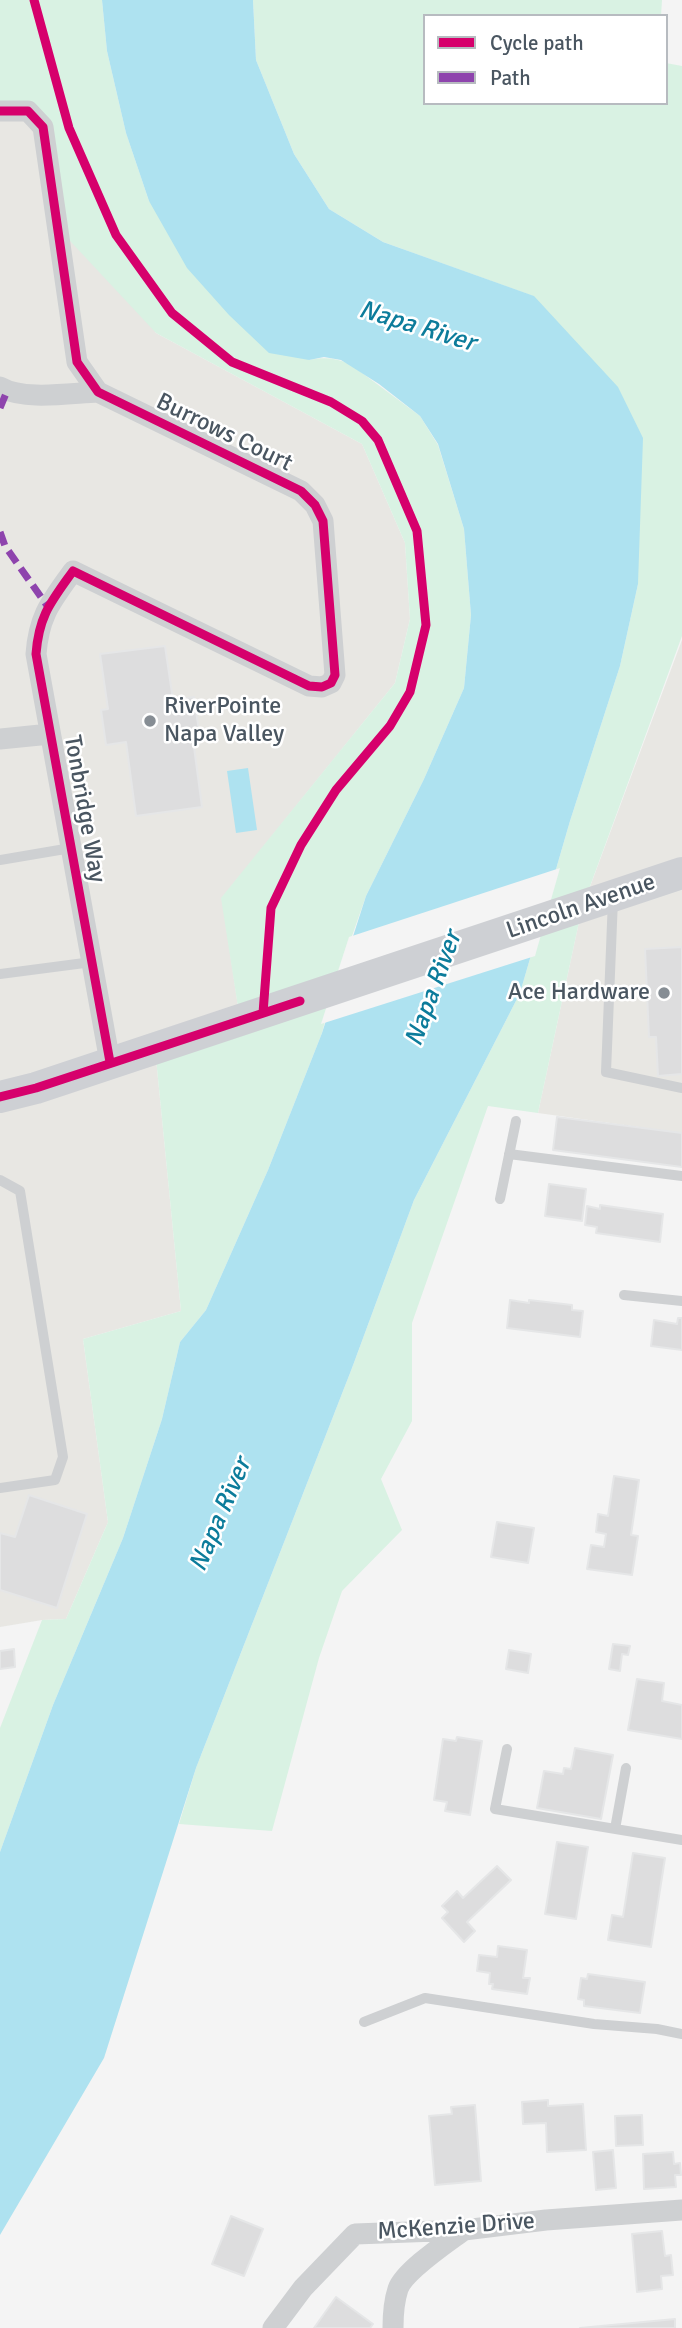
<!DOCTYPE html>
<html>
<head>
<meta charset="utf-8">
<style>
  body { margin:0 }
  #map { position:relative; width:682px; height:2328px; overflow:hidden; background:#f4f4f4; font-family:Signika,sans-serif }
  canvas { display:block }
  .legend { position:absolute; left:423px; top:14px; width:245px; height:91px; box-sizing:border-box; background:#fff; border:2px solid #b7bbc0; margin:0; padding:9px 12px; list-style:none; font-size:21px; color:#4a5661 }
  .legend li { display:flex; align-items:center; gap:14px; height:35px }
  .legend b { width:35px; border:2px solid #b7bbc0 }
</style>
</head>
<body>
<div id="map">
<canvas width="682" height="2328"></canvas>
<ul class="legend">
<li><b style="height:9px;background:#d6006c"></b>Cycle path</li>
<li><b style="height:9px;background:#8e44ad"></b>Path</li>
</ul>
</div>
<script>
const context = document.querySelector('canvas').getContext('2d');
context.lineJoin = 'round';
function fill(path, color) { context.fillStyle = color; context.fill(path, 'evenodd'); }
function stroke(path, color, width, dash) { context.strokeStyle = color; context.lineWidth = width; context.lineCap = dash ? 'butt' : 'round'; context.setLineDash(dash || []); context.stroke(path); }
function write(font, color, halo, rows, align = 'center') {
  context.font = font + ' Signika,sans-serif'; context.lineWidth = 5; context.setLineDash([]); context.textBaseline = 'middle'; context.strokeStyle = halo; context.fillStyle = color; for (const [text, x, y, turn = 0] of rows) {
    context.save(); context.translate(x, y); context.rotate((+turn || 0) * Math.PI / 180); context.textAlign = isNaN(turn) ? turn : align; if (halo) context.strokeText(text, 0, 0); context.fillText(text, 0, 0); context.restore();
  }
}
fill(new Path2D(`
  M0,104l28,7 128,222 206,111 43,99 5,76 -15,64 -173,215 18,122 -85,28 26,263 -98,28 25,183 -42,97 -24,1 -42,7z
  M682,640v493l-144,-20 44,-205z`), '#e8e7e3');
fill(new Path2D(`
  M0,0h102l5,51 19,82 23,68 160,159c15,-3 27,-2 41,4l70,52 18,29 26,84 7,86 -7,73 -40,91 -58,117 -33,94 -11,43 -54,137 -62,140 -26,32 -18,77 -39,119 -70,167 -53,147v-124l42,-108 24,-1 42,-97 -25,-183 98,-28 -26,-263 85,-28 -19,-122 174,-215 15,-64 -5,-76 -43,-99 -206,-111 -98,-105 -15,-101 -43,-23z
  M253,0h409l-1,16h-236v87h241v-40l16,3v570l-100,272 -44,205 -50,-7 -76,217v98l-31,58 21,51 -60,61 -23,67 -47,173 -93,-7 17,-56 156,-400 62,-168 106,-207 50,-172 50,-155 18,-82 -105,-288 -150,-54 -54,-33 -35,-55 -38,-94z`), '#d9f2e3');
fill(new Path2D(`
  M102,0h151l3,60 38,94 35,55 54,33 151,54 84,91 25,51 -5,146 -18,82 -50,155 -50,172 -106,207 -62,168 -156,400 -92,290 -104,177v-383l53,-147 70,-167 39,-119 18,-77 26,-32 62,-140 54,-137 44,-137 58,-117 40,-91 7,-73 -7,-86 -26,-85 -18,-28 -41,-32 -38,-24 -17,-3 -15,3 -40,-7 -40,-38 -42,-47 -38,-67 -23,-68 -19,-82z
  M248,768l9,62 -21,3 -9,-62z`), '#aee2f0');
fill(new Path2D(`
  M560,868l-25,88 -214,68 28,-87z`), '#f4f4f4');
const building = new Path2D(`
  M165,646l8,54 21,-3 5,34 -7,1 10,75 -66,9 -10,-74 -20,3 -5,-35 7,-1 -8,-55z
  M682,947v127l-24,2 -2,-39h-7l-4,-88z
  M557,1117l125,16v34l-129,-17z
  M549,1184l37,5 -4,32 -37,-5z
  M600,1205l63,9 -3,28 -64,-9 1,-6 -12,-2 2,-19 13,3z
  M510,1300l19,3v-3l43,5v5l11,1 -3,26 -73,-9z
  M678,1318h4v32l-31,-4 3,-26 23,4z
  M614,1476l25,4 -8,55 7,1 -6,39 -45,-6 4,-24 13,2 2,-13 -10,-2 2,-18 10,2z
  M29,1495l58,19 -30,94 -57,-18v-57l15,4z
  M497,1522l37,6 -6,35 -37,-6z
  M613,1644l17,2 -2,9 -6,-1 -2,17 -11,-2z
  M14,1649l1,18 -15,2v-18z
  M509,1650l22,4 -3,19 -22,-4z
  M637,1679l27,4 -2,18 20,4v34l-54,-9z
  M457,1737l25,4 -12,74 -25,-4 2,-9 -13,-2 9,-61 13,2z
  M575,1748l38,7 -12,64 -64,-11 7,-37 19,3 1,-6 7,1z
  M557,1842l31,5 -12,72 -31,-5z
  M633,1853l32,5 -14,89 -43,-7 4,-25 11,2z
  M497,1866l14,14 -44,42 8,9 -11,11 -22,-24 6,-6 -6,-6 15,-15 6,7z
  M498,1946l29,4 -4,28h7l-3,16 -35,-5 1,-5h-4l1,-11 -13,-2 2,-16 18,2z
  M588,1974l57,8 -5,31 -56,-7v-6l-6,-1 3,-21 6,1z
  M548,2100v6l35,-2 3,46 -39,2 -1,-29 -23,1 -1,-22z
  M475,2105l6,76 -46,4 -6,-69 23,-2 -1,-7z
  M642,2115l1,30 -27,1 -1,-30z
  M613,2150l3,38 -20,2 -3,-38z
  M673,2152l1,12 6,-1 1,12h-6l1,12 -32,2 -1,-35z
  M231,2216l32,13 -19,47 -32,-12z
  M662,2231l3,25 6,-1 2,20 -12,1 1,13 -25,3 -5,-58z
  M336,2297l37,27 -3,4h-56z
  M675,2319v9h-95z`);
fill(building, '#ddddde');
stroke(building, '#e5e6e7', 2);
stroke(new Path2D(`
  M0,860l71,-12
  M613,899l-7,173 76,16
  M0,974l92,-12
  M509,1154l173,22
  M0,1180l20,11 43,266 -8,23 -55,8
  M500,1199l16,-78
  M624,1295l58,6
  M507,1749l-12,60 187,31
  M615,1829l11,-61
  M364,2022l61,-24 169,26 63,5 25,5`), '#ced0d2', 10);
stroke(new Path2D(`
  M0,111h28l15,16 34,235 21,30 203,99 14,14 8,16 12,154 -4,8 -9,4 -13,-1 -236,-115c-22,31 -34,44 -37,83l74,408
  M0,387c23,14 71,6 98,5
  M0,739l50,-5
  M273,2328l30,-40 52,-54 109,-4 82,-10 136,-10
  M393,2328c0,-13 1,-27 5,-39 6,-18 50,-47 66,-59`), '#ced0d2', 21);
stroke(new Path2D(`
  M0,1097l36,-9 646,-215`), '#ced0d4', 32);
stroke(new Path2D(`
  M0,408l7,-17
  M0,532l5,14 43,61`), '#8e44ad', 7, [14, 7]);
stroke(new Path2D(`
  M34,0l35,128 47,107 56,78 60,49 99,40 31,19 16,19 39,91 9,94 -16,67 -20,34 -54,64 -35,55 -30,63 -8,105
  M0,111h28l15,16 34,235 21,30 203,99 14,14 8,16 12,154 -4,8 -9,4 -13,-1 -236,-115c-22,31 -34,44 -37,83l74,408
  M0,1097l36,-9 264,-87`), '#d6006c', 9);
for (const [x, y, r, color] of [
  [150,721,7,"#868d94"],
  [664,993,7,"#868d94"]
]) { const dot = new Path2D(); dot.arc(x, y, r, 0, 2 * Math.PI); context.fillStyle = color; context.fill(dot); stroke(dot, '#fff', 2.5); }
write('24px', '#4a5661', '#fff', [
  ["Burrows Court",224,433,26],
  ["Tonbridge Way",84,809,80],
  ["Lincoln Avenue",581,907,-19],
  ["McKenzie Drive",456,2227,-4]
]);
write('24px', '#4a5661', '#fff', [
  ["RiverPointe",164,707],
  ["Napa Valley",164,735],
  ["Ace Hardware",650,993,"right"]
], 'left');
write('italic 26px', '#0c7c9b', '#fff', [
  ["Napa River",417,327,17],
  ["Napa River",434,989,-70],
  ["Napa River",221,1515,-67]
]);
</script>
</body>
</html>
